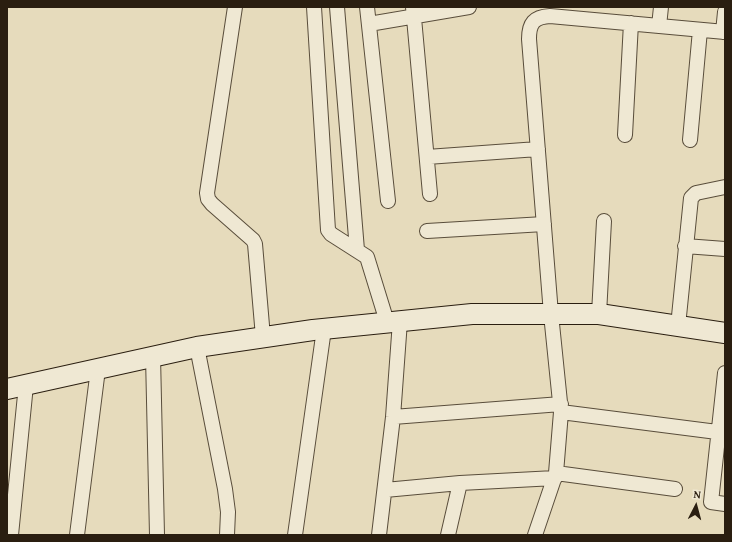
<!DOCTYPE html>
<html>
<head>
<meta charset="utf-8">
<style>
  body { margin:0 }
  #map { position:relative; width:732px; height:542px; overflow:hidden; background:#e6dbbc; font-family:"Gentium Book Plus",serif }
  canvas { display:block }
  .frame { position:absolute; inset:0; border:8px solid #2a1e10; pointer-events:none }
  .north { position:absolute; left:676px; top:486px; width:40px; height:40px; -webkit-text-stroke:3px #efe8d3; paint-order:stroke; rotate:6deg; font-size:11px; font-weight:700; line-height:16px; text-align:center; color:#2a1e10 }
  .north::after { content:''; display:block; margin:auto; width:14px; height:18px; background:#2a1e10; clip-path:polygon(50% 0,100% 100%,50% 72%,0 100%) }
</style>
</head>
<body>
<div id="map">
<canvas width="732" height="542"></canvas>
<div class="frame"></div>
<div class="north">N</div>
</div>
<script>
const context = document.querySelector('canvas').getContext('2d');
context.lineJoin = 'round';
function stroke(path, color, width, dash) { context.strokeStyle = color; context.lineWidth = width; context.lineCap = dash ? 'butt' : 'round'; context.setLineDash(dash || []); context.stroke(path); }
const minor = new Path2D(`
  M235,7l-28,186 1,6 4,5 41,36 2,4 8,93
  M314,7l14,223 3,4 36,23 20,65
  M337,7l20,243
  M367,7l21,194
  M413,7l17,187
  M369,24l100,-17
  M659,26l2,-19
  M723,32l2,-20
  M625,135l6,-112
  M690,140l10,-110
  M427,157l111,-8
  M427,231l117,-7
  M685,246l40,3
  M599,314l5,-93
  M678,326l13,-128 5,-5 29,-6
  M197,347l28,142 3,23 -1,23
  M153,356l4,179
  M725,373l-14,129 14,2
  M561,412l164,21
  M393,417l168,-13
  M556,473l119,16
  M385,490l75,-7 95,-5
  M11,535l15,-150
  M77,535l21,-166
  M295,535l29,-206
  M379,535l14,-118 7,-96
  M448,535l12,-52
  M535,535l21,-62 5,-61 -10,-98 -22,-275c0,-16 5,-22 21,-23l175,16`);
const secondary = new Path2D(`
  M7,389l190,-42 116,-17 159,-16h127l126,19`);
stroke(minor, '#594d3b', 16);
stroke(secondary, '#2a1e10', 22);
stroke(minor, '#efe8d3', 14);
stroke(secondary, '#efe8d3', 20);
</script>
</body>
</html>
